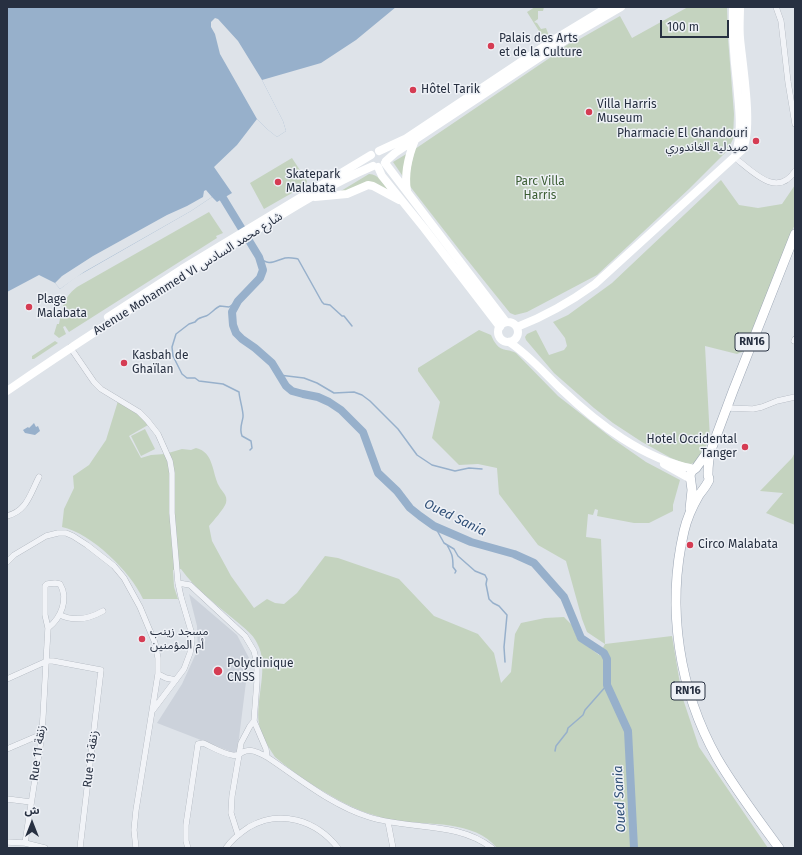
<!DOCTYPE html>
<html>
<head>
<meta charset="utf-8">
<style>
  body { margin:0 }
  #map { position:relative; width:802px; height:855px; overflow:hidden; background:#dee3e9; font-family:"Fira Sans","Noto Sans Arabic",sans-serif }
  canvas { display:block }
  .frame { position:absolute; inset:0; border:8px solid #273041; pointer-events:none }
  .north { position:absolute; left:12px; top:803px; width:40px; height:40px; -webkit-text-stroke:3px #eef1f6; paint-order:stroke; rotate:0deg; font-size:11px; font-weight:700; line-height:16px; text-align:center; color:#273041 }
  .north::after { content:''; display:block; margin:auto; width:14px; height:18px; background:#273041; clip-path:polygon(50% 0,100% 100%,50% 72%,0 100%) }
  .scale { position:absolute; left:660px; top:20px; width:69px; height:18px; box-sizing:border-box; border:2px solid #273041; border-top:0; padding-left:5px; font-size:12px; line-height:14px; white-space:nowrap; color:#273041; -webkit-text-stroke:3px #eef1f6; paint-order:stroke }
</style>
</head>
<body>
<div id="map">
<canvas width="802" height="855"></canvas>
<div class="frame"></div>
<div class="north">ش</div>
<div class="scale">100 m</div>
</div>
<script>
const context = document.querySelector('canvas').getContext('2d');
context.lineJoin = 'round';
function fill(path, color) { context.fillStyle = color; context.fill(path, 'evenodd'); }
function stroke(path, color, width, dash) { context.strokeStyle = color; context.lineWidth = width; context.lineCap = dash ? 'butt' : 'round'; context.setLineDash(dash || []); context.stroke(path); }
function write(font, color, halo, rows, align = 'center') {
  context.font = font + ' "Fira Sans","Noto Sans Arabic",sans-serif'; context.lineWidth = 3; context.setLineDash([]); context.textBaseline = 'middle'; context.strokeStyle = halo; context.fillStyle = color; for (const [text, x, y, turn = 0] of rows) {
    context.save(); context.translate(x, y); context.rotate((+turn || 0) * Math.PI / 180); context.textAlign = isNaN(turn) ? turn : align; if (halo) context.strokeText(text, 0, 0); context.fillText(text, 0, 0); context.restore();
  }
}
fill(new Path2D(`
  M189,594l48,41 12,23 -12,96 -80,-31 25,-39 16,-35 -1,-23z`), '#ccd2db');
fill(new Path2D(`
  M535,7h9l-1,4h-5v8l-4,3 3,1 4,6 5,-1 3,8 -5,3 -17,-27z
  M688,7h39l1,31 6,76 -1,25 -6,12 -38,38 -92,86 -70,37 -12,3 -5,-2 -49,-61 -52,-67v-10l6,-26 139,-94 1,-2 21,-14 2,1 42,-24 12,22z
  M408,153l-4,25 -11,-16z
  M292,158l15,23 -1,4 -42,24 -14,-26z
  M369,174c10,0 15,11 20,17l-14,-6 -39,9z
  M721,180l18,25 19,3 24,-4 13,-19v39l-51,127 -7,3 -32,-8 5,93 -11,20 -3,3 -5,2 -7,-1 -13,-5 -29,-16 -29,-19 -19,-15 -40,-35 -28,-33 -1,-3 2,-3 9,-4 13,25 15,-5 3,-4 -2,-8 -12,-16 15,-7 44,-32z
  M209,212l14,21 -7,3 1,2 -148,94 -4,-6 -2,1 3,7 -7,4 -5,-4 3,-10h2c4,-17 3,-25 18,-37z
  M479,330l12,5c3,7 7,14 15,15 5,1 6,1 10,3l42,43 55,43 33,23 34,18 -7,25v6l-24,12h-15l-37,-7 1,-6 -3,-1 -2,6 -5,-1 -2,23 15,2 4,105 67,-8 10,60 17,51 69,101h-271c-22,-28 -70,-23 -101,-27 -9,-1 -18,-5 -26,-7 -30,-10 -72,-37 -95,-57 -6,-9 -14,-21 -16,-33 -4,-25 11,-58 -2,-81 -4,-9 -14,-16 -21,-22 -19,-16 -41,-32 -55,-52l-8,1 1,17 4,12h-35c-12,-27 -52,-66 -81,-72l2,-18 10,-21 -1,-12 16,-11 17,-25 12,-39 20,13 10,11 -19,11 12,22 10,-3 14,-1 17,-5 9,1 5,-2c18,4 16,25 23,38 3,6 9,9 7,17 -2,6 -13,18 -17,23l3,15 19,35 23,32 13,-9 8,4 9,1 13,-11 28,-37 13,2 61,21 35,37 44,18 16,19 7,30 10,-11 4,-38 6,-11 24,-5 19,-1 9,9 4,12 22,17 6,-11 -18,-12 -5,-13 -16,-58 -28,-16 -39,-51 -2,-26 -19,-4 -19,1 -27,-27 8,-36 -22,-31v-3z
  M55,341l3,2 -24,16h-2v-3z
  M145,429l10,20 -14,7 -10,-20z
  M795,452v73l-29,-12 17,-20 -23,-2 32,-33z`), '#c4d3bf');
fill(new Path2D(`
  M7,7h389l-40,33 -35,23 -59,17 21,41 3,10 -9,6 -10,-8 -10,-10 -20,26 -23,22 18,26 -15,9 -5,-5 -21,14 -115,66 -16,12 -5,-6 -16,-8 -32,17z
  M34,423l2,4 2,-1 2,5 -5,4 -10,-2 -2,-3 5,-3 1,1z`), '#97b0cb');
fill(new Path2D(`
  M215,18l3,1 20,22 24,39 21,41 3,10 -9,6 -10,-8 -10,-10 -37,-65 -5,-20 -4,-7v-5z
  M206,190l6,7 -21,14 -107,61 -24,17 -5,-6 7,-7 31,-20 74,-41 20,-9 16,-9 1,-6z`), '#dee3e9');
stroke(new Path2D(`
  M259,257c10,10 15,4 26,1 5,-1 8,0 13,1l24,43 2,2 6,1 12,11h2l8,10
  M238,301l-9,6 -9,-1c-5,2 -9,8 -14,10 -5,2 -8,1 -11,6l-6,2 -13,10 -4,13 1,9 9,18 5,4h8l4,3 24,3 16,8c0,5 5,21 4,25 -1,7 -4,11 -1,19l9,5 1,7 -2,2
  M279,375l25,3 13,5 17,10 20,-1 8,3 8,6 28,28 19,26 15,10 23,6 14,-3 13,1
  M434,525l10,18 10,6 4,7 17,15 10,4 2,4 -1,5 3,15 4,4 6,3 8,9 -3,32 1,15
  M447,545c5,9 6,11 6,22l3,4 -1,2
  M555,751l1,-5 11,-14 1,-4 15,-13 2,-5 22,-25`), '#97b0cb', 1.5);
stroke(new Path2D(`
  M223,198l36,59 4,13 -3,8 -22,23 -6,11 1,13 3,8 6,6 13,9 17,15 14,23 6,5 11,3 15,3 11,5 12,8 22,22 15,41 19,18 13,17 10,8 14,10 37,16 43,12 20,9 30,34 17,41 23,15 3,6v26l21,46 6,117`), '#97b0cb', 8);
const street = new Path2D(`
  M776,7l5,14 7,61 7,42
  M734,157c18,14 43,42 61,14
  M794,341l1,-2
  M70,347l24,35 7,7 38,23 8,8 11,14 12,27 2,12v40l6,70 3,14 10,34 1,9 -2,13 -6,16 -31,41
  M727,408l26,1 9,-2 15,-6 18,-4
  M7,516c20,-5 23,-22 32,-39
  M7,562l7,-7 32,-19 12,-3h8l7,3 14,9 27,21 10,12 16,29 15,36 3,15v16l-22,136 -2,20 2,18
  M178,583l12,2 55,51 9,15 3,12v18l-3,40 12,28 1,8c32,21 64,48 102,60 41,13 88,4 123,31
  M60,615c15,7 29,4 43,-4
  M158,674l8,4 10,2
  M7,679l40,-18h6l48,9 -21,178
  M7,749l35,-15
  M7,799l24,3
  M388,822l5,26
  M238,835l-7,-22 1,-17 9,-53 9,-17 4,-5
  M7,842l18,1 20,5
  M25,843l17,-109 6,-106 -3,-13v-29l2,-2 8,-1 5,1c9,15 1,34 -12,44
  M188,848l-2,-7v-16l12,-81 5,-1c7,3 21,11 29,12 4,1 8,-1 11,-3 9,-4 16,1 24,5
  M226,848c6,-9 14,-15 23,-21 31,-18 67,-7 89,21`);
const primary = new Path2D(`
  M690,509l2,-19 -2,-15 2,-4 4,-3 10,-14 5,-4
  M779,848c-21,-29 -44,-59 -62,-90 -38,-68 -51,-150 -33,-227 3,-13 8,-24 15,-36 3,-4 8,-10 10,-15 0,-4 -1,-2 -1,-6 0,-8 1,-17 3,-24l22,-59 62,-157`);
stroke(street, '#a3aab3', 6);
stroke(primary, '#9da7b5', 10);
stroke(street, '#f1f3f7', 5.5);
stroke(new Path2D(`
  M733,7c-1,26 1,51 4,76 2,25 6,49 -2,73
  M379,151l26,-12 150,-100 53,-32
  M386,161l9,-8 183,-121 43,-25
  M385,163l121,159
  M378,167l4,9 42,52 76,99
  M407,191c-3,-18 1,-34 8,-51
  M315,197l32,-3 21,-9 5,1 26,14
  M108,317l74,-48 189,-114
  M498 332a10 10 0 1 1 20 0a10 10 0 1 1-20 0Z
  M517,327c29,-11 53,-25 78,-43l147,-134c12,-18 0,-88 -2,-112 -1,-11 0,-21 0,-31
  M509,342c20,13 35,31 52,47 37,35 82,70 133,80
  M7,391c71,-49 143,-95 216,-140 49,-30 98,-63 150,-85
  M664,464l25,14`), '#fff', 8);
stroke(primary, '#fff', 9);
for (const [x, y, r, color] of [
  [491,46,4,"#d53c53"],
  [413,90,4,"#d53c53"],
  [589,112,4,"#d53c53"],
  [756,141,4,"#d53c53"],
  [278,182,4,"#d53c53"],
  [29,307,4,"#d53c53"],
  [124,363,4,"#d53c53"],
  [745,447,4,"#d53c53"],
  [690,545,4,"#d53c53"],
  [142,639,4,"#d53c53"],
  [218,671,5,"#d53c53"]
]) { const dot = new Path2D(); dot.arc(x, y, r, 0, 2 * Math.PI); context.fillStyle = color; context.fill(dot); stroke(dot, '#eef1f6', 1.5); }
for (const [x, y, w] of [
  [752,342,34],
  [688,691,34]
]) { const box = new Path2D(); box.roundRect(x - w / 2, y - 9, w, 18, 3); context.fillStyle = '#eef1f6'; context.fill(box); stroke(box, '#273041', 1); }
write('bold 11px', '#273041', null, [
  ["RN16",752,342],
  ["RN16",688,691]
]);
write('12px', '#273041', '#eef1f6', [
  ["Palais des Arts",499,39],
  ["et de la Culture",499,53],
  ["Hôtel Tarik",421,90],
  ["Villa Harris",597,105],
  ["Museum",597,119],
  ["Pharmacie El Ghandouri",748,134,"right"],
  ["صيدلية الغاندوري",748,148,"right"],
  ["Skatepark",286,175],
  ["Malabata",286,189],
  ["Plage",37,300],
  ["Malabata",37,314],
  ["Kasbah de",132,356],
  ["Ghaïlan",132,370],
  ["Hotel Occidental",737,440,"right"],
  ["Tanger",737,454,"right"],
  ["Circo Malabata",698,545],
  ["مسجد زينب",150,632],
  ["أم المؤمنين",150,646],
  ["Polyclinique",227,664],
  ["CNSS",227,678]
], 'left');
write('12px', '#3b5d33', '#eef1f6', [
  ["Parc Villa",540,182],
  ["Harris",540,196]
]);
write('12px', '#273041', '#eef1f6', [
  ["Avenue Mohammed VI شارع محمد السادس",188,274,-32],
  ["Rue 11 زنقة",38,753,-82],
  ["Rue 13 زنقة",91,759,-83]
]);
write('italic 13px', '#2f4f77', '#eef1f6', [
  ["Oued Sania",455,518,26],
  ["Oued Sania",620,799,-93]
]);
</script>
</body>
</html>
